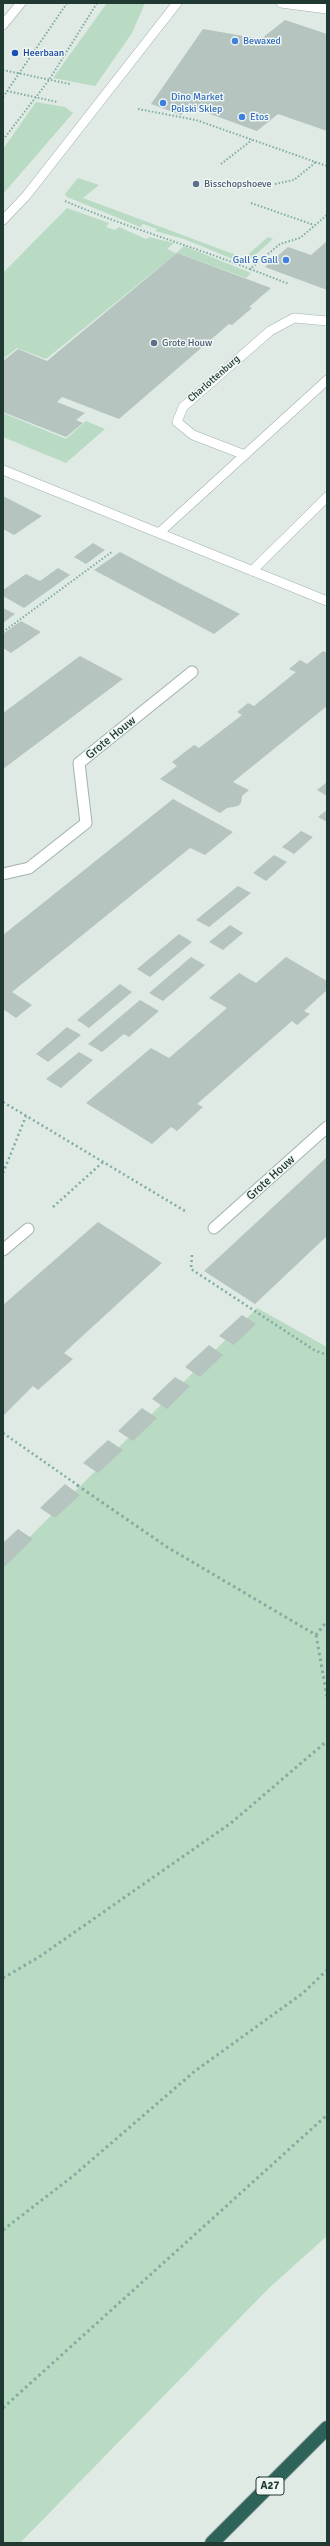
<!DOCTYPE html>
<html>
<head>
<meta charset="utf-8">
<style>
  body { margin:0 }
  #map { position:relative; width:330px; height:2546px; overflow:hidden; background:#dfeae5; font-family:Signika,sans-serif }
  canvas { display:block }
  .frame { position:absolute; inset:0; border:4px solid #213933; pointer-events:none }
</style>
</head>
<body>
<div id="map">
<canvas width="330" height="2546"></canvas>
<div class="frame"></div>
</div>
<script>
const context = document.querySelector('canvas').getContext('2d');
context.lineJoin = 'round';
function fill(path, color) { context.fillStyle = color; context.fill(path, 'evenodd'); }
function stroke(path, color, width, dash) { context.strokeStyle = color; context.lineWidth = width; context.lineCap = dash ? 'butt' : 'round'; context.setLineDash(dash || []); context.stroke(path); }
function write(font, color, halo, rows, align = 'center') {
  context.font = font + ' Signika,sans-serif'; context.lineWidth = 3; context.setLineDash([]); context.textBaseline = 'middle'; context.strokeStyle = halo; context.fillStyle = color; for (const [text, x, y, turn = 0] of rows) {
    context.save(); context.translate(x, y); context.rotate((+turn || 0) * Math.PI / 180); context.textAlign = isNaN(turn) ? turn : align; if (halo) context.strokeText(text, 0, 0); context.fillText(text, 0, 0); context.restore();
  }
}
fill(new Path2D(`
  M107,3h38l-13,30 -34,49 -3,4 -42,-8z
  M36,102l29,5 8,6 -70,81v-45z
  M78,178l21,7 -16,13 161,60 24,-21 5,2 -28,25 -61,-25 -29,-8 2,-2 -14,-5 -3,3 -73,-30 -2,-3z
  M67,208l42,15 -3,4 9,3 4,-3 27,12 3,-2 25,6 -7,6 9,4 8,-7 67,27 -5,5 -69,-25 -131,106 -29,-11 -14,11v-86z
  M3,413l63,26 20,-18 19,8 -39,34 -63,-26z
  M257,1308l70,39v889l-58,52 -249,255h-17v-979z`), '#b9dac3');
fill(new Path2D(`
  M285,20l42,14v97l-49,-17 -21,17 -66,-24 -10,8 -30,-11 52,-75 58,10z
  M327,241v49l-62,-23 23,-20 23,8z
  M177,253l94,35 -22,19 3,1 -20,17 -3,-1 -110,95 -57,-22 -5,5 28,11 -9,7 7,3 -17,14 -63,-25v-51l15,-12 29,12z
  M3,496l39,20 -28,19 -11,-6z
  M93,543l12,7 -19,14 -12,-7z
  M120,552l59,31 61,31 -26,20 -120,-64z
  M58,568l12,7 -46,33 -21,-12v-6l23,-16 14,7z
  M3,608l12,6 -12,9z
  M21,621l20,11 -30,21 -8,-5v-14z
  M323,651l4,2v53l-94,76 16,8 -7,6 -1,7 -3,3 -11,2 -7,5 -60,-34 17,-13 -5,-4 22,-17 5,3 43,-33 -5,-3 11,-9 6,3 42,-34 -7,-3 11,-9 7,4z
  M80,656l43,23 -120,90v-56z
  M327,782v14l-10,-6z
  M173,799l60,33 -28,23 -15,-7 -178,144 20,13 -16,13 -13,-9v-74z
  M327,810v12l-9,-5z
  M301,831l12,6 -19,17 -12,-7z
  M274,855l13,7 -21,19 -13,-8z
  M238,886l13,7 -42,34 -13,-7z
  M230,925l13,8 -20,17 -14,-8z
  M179,934l13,8 -42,35 -13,-8z
  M191,957l14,8 -42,36 -14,-8z
  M286,957l41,24v9l-23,21 6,3 -13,11 -5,-4 -95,83 6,3 -26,24 -6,-4 -19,17 -66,-41 65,-55 18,10 58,-50 -18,-10 30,-25 17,10z
  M120,984l12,8 -43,36 -12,-8z
  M140,1000l19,11 -30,26 -5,-3 -22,18 -14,-8z
  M67,1027l14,8 -33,27 -12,-8z
  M79,1052l14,8 -32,28 -15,-9z
  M327,1157v79l-72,68 -51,-33z
  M98,1222l64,41 -98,90 9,6 -35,31 -5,-4 -30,30v-111z
  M242,1315l14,9 -22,21 -15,-9z
  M209,1345l14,10 -23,22 -15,-10z
  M175,1377l15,9 -23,23 -15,-10z
  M142,1408l15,10 -24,23 -15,-10z
  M108,1440l15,10 -25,23 -15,-10z
  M65,1484l15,11 -25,23 -15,-10z
  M18,1529l15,10 -30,29v-25z`), '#b5c4be');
const minorFar1 = new Path2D(`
  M281,3l46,6
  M3,25l18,-22
  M3,220l23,-24 151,-193
  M245,455l-52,-20 -16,-13 6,-15 87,-76 24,-13 33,3
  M3,470l324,131
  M159,533l168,-153
  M252,571l75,-74`);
const minor = new Path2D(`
  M3,874l26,-6 57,-45 -7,-60 113,-91
  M214,1228l113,-101
  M3,1250l25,-21`);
const highway = new Path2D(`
  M212,2543l115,-115`);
stroke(minorFar1, '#a2b1ac', 10);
stroke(minor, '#a2b1ac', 13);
stroke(highway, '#bcc4c2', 16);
stroke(new Path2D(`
  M3,70l67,14
  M7,91l50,11
  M3,97l64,-94
  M138,109l58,11 131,46
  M3,140l46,-60 48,-77
  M221,164l31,-24
  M275,184l19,-4 22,-18
  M65,201c60,26 124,44 185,68l30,-25 20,-6 27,-23
  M251,203l63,22
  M250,269l39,15
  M3,632l110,-81`), '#81aca0', 2, [1.5, 2]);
stroke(new Path2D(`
  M3,1102l182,109
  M3,1173l23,-57
  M53,1207l50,-45
  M192,1255l-1,14 123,81 13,5
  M3,1433l76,53`), '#81aca0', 2.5, [2, 3]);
stroke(new Path2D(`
  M77,1485l90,62 149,88 11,-14
  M316,1635l11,62
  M3,1978l36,-21 192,-134 96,-82
  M3,2230l70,-54 122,-105 108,-78 24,-23
  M3,2408l324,-293`), '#81aca0', 3, [2.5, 3.5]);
stroke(minorFar1, '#fff', 9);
stroke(minor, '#fff', 11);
stroke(highway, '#2e635a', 14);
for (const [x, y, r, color] of [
  [235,41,4,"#3f7fe0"],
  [15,53,4,"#1a4fb4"],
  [163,103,4,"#3f7fe0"],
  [242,117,4,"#3f7fe0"],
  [196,184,4,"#5c6f8a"],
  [286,260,4,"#3f7fe0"],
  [154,343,4,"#5c6f8a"]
]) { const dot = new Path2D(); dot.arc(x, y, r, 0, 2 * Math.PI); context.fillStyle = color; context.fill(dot); stroke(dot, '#eff7f3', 1.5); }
write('10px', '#366cbe', '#eff7f3', [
  ["Bewaxed",243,41],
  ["Dino Market",171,97],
  ["Polski Sklep",171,109],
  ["Etos",250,117],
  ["Gall & Gall",278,260,"right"]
], 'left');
write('10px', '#164399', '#eff7f3', [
  ["Heerbaan",23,53]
], 'left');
write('10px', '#4e5e75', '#eff7f3', [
  ["Bisschopshoeve",204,184],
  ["Grote Houw",162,343]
], 'left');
write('10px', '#213933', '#eff7f3', [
  ["Charlottenburg",214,379,-41]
]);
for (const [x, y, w] of [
  [270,2486,28]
]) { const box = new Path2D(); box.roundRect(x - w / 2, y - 9, w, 18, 3); context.fillStyle = '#eff7f3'; context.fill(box); stroke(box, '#213933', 1); }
write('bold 11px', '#213933', null, [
  ["A27",270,2486]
]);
write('12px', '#213933', '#eff7f3', [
  ["Grote Houw",111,738,-39],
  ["Grote Houw",271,1178,-42]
]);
</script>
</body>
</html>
